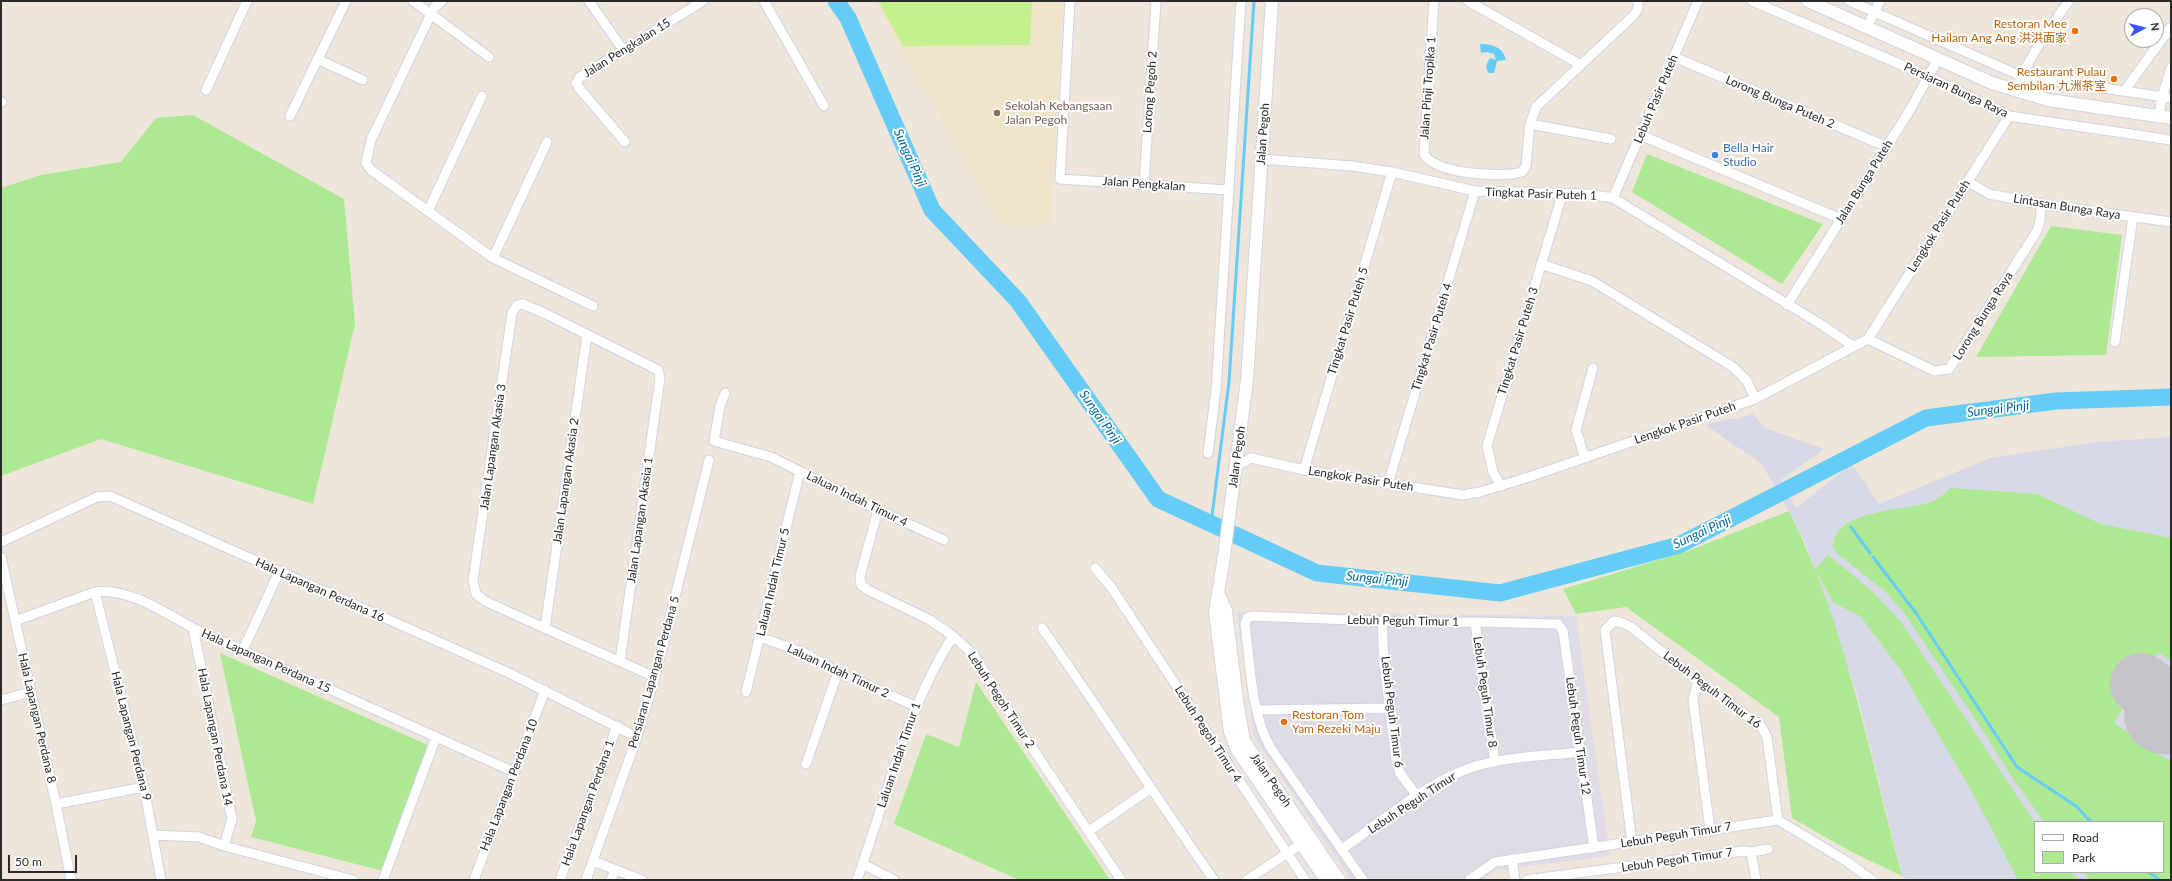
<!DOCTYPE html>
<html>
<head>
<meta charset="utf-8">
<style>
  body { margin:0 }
  #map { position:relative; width:2172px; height:881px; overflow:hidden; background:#eee6db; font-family:Lato,sans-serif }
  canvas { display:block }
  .frame { position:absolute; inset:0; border:2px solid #2a2a2a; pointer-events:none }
  .legend { position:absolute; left:2034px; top:821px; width:130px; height:52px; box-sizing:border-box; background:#fff; border:1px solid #aaa; margin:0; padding:5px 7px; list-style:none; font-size:12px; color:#2a2a2a }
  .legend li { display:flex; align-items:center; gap:8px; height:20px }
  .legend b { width:20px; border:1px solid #aaa }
  .north { position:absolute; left:2124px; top:8px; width:40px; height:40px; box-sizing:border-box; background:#fff; border:1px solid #aaa; border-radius:50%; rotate:83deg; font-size:11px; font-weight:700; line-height:16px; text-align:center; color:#2a2a2a }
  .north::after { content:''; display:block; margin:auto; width:14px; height:18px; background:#3755ff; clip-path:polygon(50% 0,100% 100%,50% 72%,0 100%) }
  .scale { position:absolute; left:8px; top:855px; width:69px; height:18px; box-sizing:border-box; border:2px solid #2a2a2a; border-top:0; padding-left:5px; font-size:12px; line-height:14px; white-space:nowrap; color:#2a2a2a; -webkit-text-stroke:3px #fff; paint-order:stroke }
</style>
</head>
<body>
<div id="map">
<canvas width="2172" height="881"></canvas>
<div class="frame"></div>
<ul class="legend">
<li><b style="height:5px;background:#fff"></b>Road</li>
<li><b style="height:11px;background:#ade993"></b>Park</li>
</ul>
<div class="north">N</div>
<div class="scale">50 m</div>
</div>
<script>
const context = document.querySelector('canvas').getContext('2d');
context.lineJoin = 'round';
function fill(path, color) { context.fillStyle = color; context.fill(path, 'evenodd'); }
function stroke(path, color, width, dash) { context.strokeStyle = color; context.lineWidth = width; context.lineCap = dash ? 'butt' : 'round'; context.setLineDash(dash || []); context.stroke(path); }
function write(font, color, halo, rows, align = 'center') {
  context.font = font + ' Lato,"Noto Sans SC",sans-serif'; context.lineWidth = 4; context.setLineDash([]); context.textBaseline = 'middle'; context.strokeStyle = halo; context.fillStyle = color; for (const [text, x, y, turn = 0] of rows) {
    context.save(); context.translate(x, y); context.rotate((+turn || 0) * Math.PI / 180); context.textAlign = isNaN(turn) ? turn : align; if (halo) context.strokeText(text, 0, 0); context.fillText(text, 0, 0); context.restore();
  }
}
fill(new Path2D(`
  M1237,612l339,4 34,240 -114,14 -13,10h-132l-97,-143z`), '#dfdce5');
fill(new Path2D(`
  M875,1h187l-11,224h-50z`), '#f1e5c9');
fill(new Path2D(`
  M1752,413l13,15 59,21 -43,31 15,28 56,-44 27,40 111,-46 107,-16 74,-5v443h-264l-5,-4 -45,-182 -52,-152 -16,-31 -28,-48 -56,-38 23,-6h11zM2035,822h128v50h-128z`), '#d7d9e6');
fill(new Path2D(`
  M193,115l151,84 11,125 -42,180 -212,-65 -100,37v-288l40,-13 80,-13 35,-44z
  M1647,154l176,70 -41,60 -150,-92z
  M2051,226l71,9 -16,120 -130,2z
  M1951,488l86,6 64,30 70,14v123l-13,-9 -44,71 57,39v118h-81l-7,-8h80v-50h-119l-33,-46 -29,-47 -77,-115 -19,-22 -48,-38 -5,-7c1,-4 1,-9 3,-12 16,-27 73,-24 98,-34 6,-3 12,-9 17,-13z
  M1789,511c57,115 80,242 113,365l-52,-25 -58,-33 -13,-101 -153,-110 -50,7 -13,-25 125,-38z
  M1828,555l43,35 30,32 134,201v49h36l8,8h-61l-43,-83 -73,-125 -41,-55 -28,-15 -18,-32z
  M220,653l208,92 -45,126 -132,-34 5,-16z
  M976,682l134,198h-91l-125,-56 32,-90 33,13z`), '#ade993');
fill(new Path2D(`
  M878,1h154l-2,44 -127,1z`), '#c4f18e');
fill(new Path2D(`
  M1480,44c12,0 23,3 26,16l-9,1 -3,12h-5c-4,-5 -3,-9 1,-15l6,2 -2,-6 -7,-2 -6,1z`), '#65ccf8');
stroke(new Path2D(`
  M1211,524l18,-142 25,-381
  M1851,527l19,26
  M1873,557l43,56 101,154 59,39 15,16
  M2148,872l12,8`), '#65ccf8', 3);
stroke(new Path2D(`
  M836,1l12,17 84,192 86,91 140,198 159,74 183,20 179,-48 247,-127 130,-17 115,-4`), '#65ccf8', 17);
stroke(new Path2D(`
  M2171,687c-46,-2 -46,58 0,55`), '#c6c3c8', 25);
stroke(new Path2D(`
  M2141,684l30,22`), '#c6c3c8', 62);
const street = new Path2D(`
  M413,1l76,56
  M442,1l-8,7 -3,6 -60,126 -5,23 5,7 122,88 100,48
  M589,1l34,49
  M764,1l60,105
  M1070,1l-10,178 168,11
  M1434,1l-10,153c10,20 78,24 98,18l4,-6 4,-42 6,-17 97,-91 5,-7v-8
  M1468,1l113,64
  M1752,1l178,76 79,39 162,24
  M1849,1l172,75 150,22
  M1867,27l13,-26
  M1674,57l211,89
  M317,59l46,21
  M206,90l41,-89
  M2125,90l46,-63
  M2015,91c13,-32 33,-62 54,-90
  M1,102h1
  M290,116l56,-115
  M2159,116l3,-19 9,-29
  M1530,124l81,15
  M1640,135l201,84
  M625,142l-46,-54 -3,-5 4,-6 123,-76
  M1261,159l91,7 40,6 83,19 113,3 25,4 209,127 31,21
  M1967,181l22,13 52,10 130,18
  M1144,184l12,-183
  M1613,198l85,-197
  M428,211l54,-115
  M493,258l54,-116
  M1541,264l51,17 141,86 14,14 8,18
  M1787,305l123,-195 28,-51
  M1868,339l66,32 15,-2 88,-138 3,-10 1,-17
  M2115,342l18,-125
  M725,393l-5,13 -6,35 57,16 107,53 66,30
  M1208,453l8,-64 25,-388
  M1585,458l-9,-28 17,-62
  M1235,467l16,-9 53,12 159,25 17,-3 52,-16 223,-77 113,-60 141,-223
  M1304,470l88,-298
  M1388,484l87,-293
  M1501,486l-8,-14 -6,-26 75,-251
  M878,510l-18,66 1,9 7,5 62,30 23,16 20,18 56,89 92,137
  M1,542l96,-45 13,-1 399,177 128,64
  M1,557l55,247 15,76
  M1095,568l16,19 194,293
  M95,592l49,195 17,93
  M15,621l80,-29c33,-5 70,21 98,36l321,144
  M1382,621l2,43 12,97 4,12 17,23
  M1475,622l20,140
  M193,628l39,191 -8,27
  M545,628l42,-293
  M1042,628c59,83 113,168 172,252
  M760,637l44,16 34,19 77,34
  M243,650l36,-78
  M620,661l40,-283 -2,-8 -114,-57 -21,-9 -6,1 -5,8 -39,267 3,14 9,7c56,26 113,51 170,76
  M1698,681l-5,19 17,130
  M746,692l54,-221
  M1,700l30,-8
  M1257,710l133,-2
  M806,764l32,-92
  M56,804l88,-17
  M1089,831l61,-42
  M154,835l45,2 25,9 129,34
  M1632,843l-27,-213 9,-9 9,2 8,4 67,54 63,45 6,11 11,83
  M1342,849c37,-26 77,-60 118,-77 33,-15 84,-16 120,-20
  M1751,852l17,-3
  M1512,859l3,21
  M593,861l49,19
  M863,864l31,16
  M383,880l53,-143
  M474,880l71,-190
  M560,880l57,-154
  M586,880l51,-143 18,-60 54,-217
  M611,880l4,-10
  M857,880c30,-83 48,-169 96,-244
  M1247,880l54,-36
  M1363,880l-93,-133c-19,-34 -20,-85 -25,-123l2,-6 5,-2 177,7 46,-1 83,2 5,7 31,217
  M1469,880l26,-18 283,-42 68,41 26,19
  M1527,880l216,-29 8,1 5,28`);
const secondary = new Path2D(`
  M1272,1l-25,379 -23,176 -9,56 15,120 6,16 90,132
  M1808,1l184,82 56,17 123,18
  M1219,595l7,16 11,89 7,41 95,139`);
stroke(street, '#d0d3e4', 11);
stroke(secondary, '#d0d3e4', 14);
stroke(street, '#fff', 9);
stroke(secondary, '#fff', 12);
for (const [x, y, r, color] of [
  [2075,31,4,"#e8710a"],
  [2114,79,4,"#e8710a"],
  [997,113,4,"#8d6e63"],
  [1715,155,4,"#3f7fe0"],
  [1284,722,4,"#e8710a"]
]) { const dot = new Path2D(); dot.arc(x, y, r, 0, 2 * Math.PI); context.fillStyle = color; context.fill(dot); stroke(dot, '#fff', 1.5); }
write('12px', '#c56008', '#fff', [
  ["Restoran Mee",2067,24],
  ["Hailam Ang Ang 洪洪面家",2067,38],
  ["Restaurant Pulau",2106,72],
  ["Sembilan 九洲茶室",2106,86],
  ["Restoran Tom",1292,715,"left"],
  ["Yam Rezeki Maju",1292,729,"left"]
], 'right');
write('12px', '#2a2a2a', '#fff', [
  ["Jalan Pengkalan 15",627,48,-32],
  ["Jalan Pinji Tropika 1",1428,88,-86],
  ["Persiaran Bunga Raya",1956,90,25],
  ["Lorong Pegoh 2",1150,92,-86],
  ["Lebuh Pasir Puteh",1656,99,-67],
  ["Lorong Bunga Puteh 2",1780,102,23],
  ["Jalan Pegoh",1263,134,-86],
  ["Jalan Bunga Puteh",1864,182,-58],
  ["Jalan Pengkalan",1144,184,4],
  ["Tingkat Pasir Puteh 1",1541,194,2],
  ["Lintasan Bunga Raya",2067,207,9],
  ["Lengkok Pasir Puteh",1939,226,-58],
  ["Lorong Bunga Raya",1983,316,-58],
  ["Tingkat Pasir Puteh 5",1348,321,-73],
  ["Tingkat Pasir Puteh 4",1432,337,-73],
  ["Tingkat Pasir Puteh 3",1518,341,-73],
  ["Lengkok Pasir Puteh",1685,423,-19],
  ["Jalan Lapangan Akasia 3",493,447,-82],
  ["Jalan Pegoh",1237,457,-82],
  ["Lengkok Pasir Puteh",1361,479,9],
  ["Jalan Lapangan Akasia 2",566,481,-82],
  ["Laluan Indah Timur 4",857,499,26],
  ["Jalan Lapangan Akasia 1",640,520,-82],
  ["Laluan Indah Timur 5",773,582,-77],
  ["Hala Lapangan Perdana 16",320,590,24],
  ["Lebuh Peguh Timur 1",1403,621,1],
  ["Hala Lapangan Perdana 15",266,661,24],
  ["Laluan Indah Timur 2",838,671,25],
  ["Persiaran Lapangan Perdana 5",654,672,-74],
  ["Lebuh Peguh Timur 16",1712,690,37],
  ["Lebuh Peguh Timur 8",1485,692,82],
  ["Lebuh Pegoh Timur 2",1001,700,57],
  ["Lebuh Peguh Timur 6",1392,712,83],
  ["Hala Lapangan Perdana 8",37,718,77],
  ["Lebuh Pegoh Timur 4",1208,734,57],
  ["Hala Lapangan Perdana 9",131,736,76],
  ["Lebuh Peguh Timur 12",1578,736,82],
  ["Hala Lapangan Perdana 14",215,737,79],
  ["Laluan Indah Timur 1",899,755,-71],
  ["Jalan Pegoh",1271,780,55],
  ["Hala Lapangan Perdana 10",509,785,-69],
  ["Hala Lapangan Perdana 1",588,803,-70],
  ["Lebuh Peguh Timur",1412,803,-33],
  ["Lebuh Peguh Timur 7",1676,835,-9],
  ["Lebuh Pegoh Timur 7",1677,860,-8]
]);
write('12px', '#785e54', '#fff', [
  ["Sekolah Kebangsaan",1005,106],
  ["Jalan Pegoh",1005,120]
], 'left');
write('12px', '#366cbe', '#fff', [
  ["Bella Hair",1723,148],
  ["Studio",1723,162]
], 'left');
write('italic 13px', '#0269a6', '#fff', [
  ["Sungai Pinji",910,158,66],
  ["Sungai Pinji",1998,409,-7],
  ["Sungai Pinji",1100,417,55],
  ["Sungai Pinji",1702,532,-25],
  ["Sungai Pinji",1377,579,6]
]);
</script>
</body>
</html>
